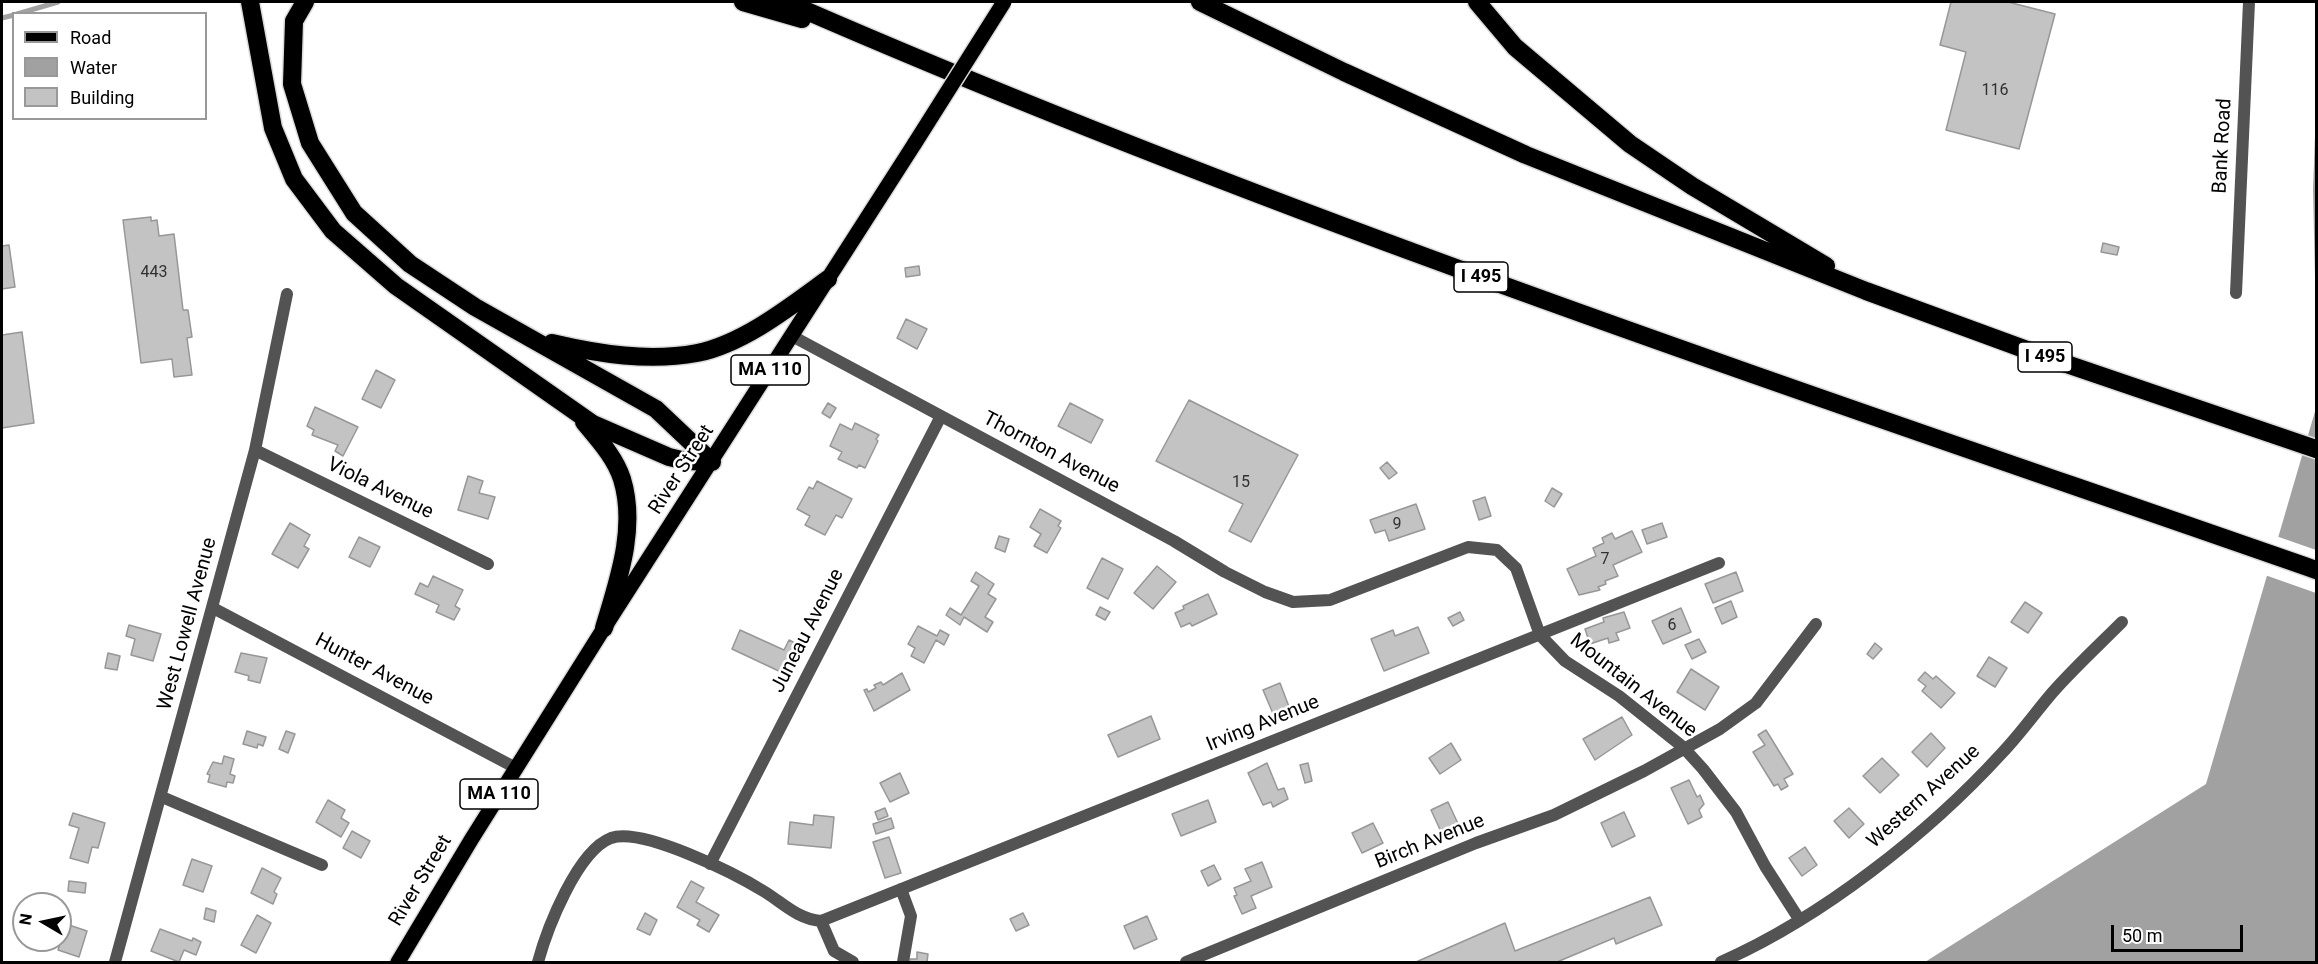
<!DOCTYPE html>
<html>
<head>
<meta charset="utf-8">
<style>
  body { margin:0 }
  #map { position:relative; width:2318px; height:964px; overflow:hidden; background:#fff; font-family:Roboto,sans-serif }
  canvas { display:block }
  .frame { position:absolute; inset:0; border:3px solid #000; pointer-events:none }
  .legend { position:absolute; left:12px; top:12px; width:195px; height:108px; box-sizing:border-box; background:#fff; border:2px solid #999; margin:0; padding:8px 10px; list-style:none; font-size:18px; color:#000 }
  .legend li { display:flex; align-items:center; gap:12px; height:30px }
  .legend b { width:30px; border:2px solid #999 }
  .north { position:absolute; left:12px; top:892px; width:60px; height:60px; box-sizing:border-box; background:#fff; border:2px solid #999; border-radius:50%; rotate:279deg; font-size:16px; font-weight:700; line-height:24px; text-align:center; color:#000 }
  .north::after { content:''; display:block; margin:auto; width:21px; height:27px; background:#000; clip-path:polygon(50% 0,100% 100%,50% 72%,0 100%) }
  .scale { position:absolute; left:2111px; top:925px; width:132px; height:27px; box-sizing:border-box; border:3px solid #000; border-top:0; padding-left:8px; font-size:18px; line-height:21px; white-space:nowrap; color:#000; -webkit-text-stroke:4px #fff; paint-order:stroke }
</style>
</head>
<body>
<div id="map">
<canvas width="2318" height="964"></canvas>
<div class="frame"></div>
<ul class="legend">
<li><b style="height:8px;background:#000"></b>Road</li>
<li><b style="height:16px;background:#a1a1a1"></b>Water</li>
<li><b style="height:16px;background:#c3c3c3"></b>Building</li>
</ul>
<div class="north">N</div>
<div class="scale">50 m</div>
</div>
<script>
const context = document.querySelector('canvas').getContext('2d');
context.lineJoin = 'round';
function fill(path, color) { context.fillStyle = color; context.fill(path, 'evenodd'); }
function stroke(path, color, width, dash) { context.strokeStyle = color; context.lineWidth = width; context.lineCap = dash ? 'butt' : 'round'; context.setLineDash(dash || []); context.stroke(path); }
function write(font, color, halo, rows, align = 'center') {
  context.font = font + ' Roboto,sans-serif'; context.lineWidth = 5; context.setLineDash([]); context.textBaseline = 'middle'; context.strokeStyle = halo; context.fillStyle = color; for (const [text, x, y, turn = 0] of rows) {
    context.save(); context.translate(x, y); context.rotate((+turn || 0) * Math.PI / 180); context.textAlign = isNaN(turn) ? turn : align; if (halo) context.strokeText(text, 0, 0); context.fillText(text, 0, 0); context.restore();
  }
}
fill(new Path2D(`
  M2316,107v215l-3,-132z
  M2316,408v554h-391l281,-178z`), '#a1a1a1');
fill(new Path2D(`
  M2276,536l40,14v43l-51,-18z`), '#fff');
stroke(new Path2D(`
  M17,14l41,-12
  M2,18l12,-3`), '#a1a1a1', 5);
const building = new Path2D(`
  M1951,2h57l47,12 -36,135 -73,-19 20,-78 -26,-7z
  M151,217v4l6,-1 2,16 15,-2 9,76h5l4,27 -5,1 5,37 -18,2 -2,-18 -31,4 -18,-143z
  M2103,243l16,4 -2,8 -16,-3z
  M9,245l6,42 -13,2v-43z
  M919,266l1,9 -14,2 -1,-9z
  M906,319l21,10 -10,20 -20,-11z
  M22,332l12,91 -32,5v-93z
  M376,370l19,10 -14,28 -19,-9z
  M1189,400l109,55 -47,87 -22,-11 14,-27 -87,-43z
  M828,403l8,5 -6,10 -8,-5z
  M1070,403l33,17 -12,23 -33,-17z
  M315,407l43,20 -15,29 -8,-5 3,-6 -26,-10 2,-5 -7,-4z
  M855,423l24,12 -3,4 2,2 -13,27 -6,-3 -2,3 -19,-9 4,-7 -12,-6 10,-22 12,6z
  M1387,462l10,11 -8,6 -9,-11z
  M468,476l15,5 -4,12 16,4 -7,22 -30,-9z
  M817,481l35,18 -10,19 -6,-3 -11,20 -20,-10 5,-9 -13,-7 12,-22 4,2z
  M1552,488l10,6 -8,13 -9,-6z
  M1485,497l6,19 -12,4 -6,-19z
  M1416,504l9,25 -36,12 -4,-11 -10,3 -5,-13z
  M1040,509l21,12 -3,5 3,2 -14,25 -13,-7 7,-12 -11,-7z
  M290,523l20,12 -6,11 5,3 -11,19 -26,-14z
  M1662,523l5,14 -20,7 -5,-14z
  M1632,531l10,21 -29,13 5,11 -13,5 1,3 -8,3 2,3 -21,5 -12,-26 29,-13 -3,-8 11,-5 -2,-5 10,-5 3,6z
  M999,536l10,3 -4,13 -10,-4z
  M359,537l21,10 -10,20 -21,-10z
  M1102,558l21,11 -15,30 -21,-11z
  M1157,566l19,16 -23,27 -19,-16z
  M976,572l18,12 -6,10 8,5 -11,18 8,5 -6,10 -23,-15 -4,8 -14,-10 4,-7 11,7 18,-29 -8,-5z
  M1736,572l7,19 -30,12 -8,-19z
  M433,576l30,14 -8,16 5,3 -6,11 -18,-8 3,-7 -24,-11 5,-11 8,4z
  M1208,594l9,20 -25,12 -2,-3 -9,4 -6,-14 9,-4 -1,-3z
  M1731,601l6,16 -15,7 -7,-16z
  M2025,602l17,11 -14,20 -17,-11z
  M1100,607l10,5 -5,8 -9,-5z
  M1681,608l10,24 -28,12 -11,-23z
  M1460,612l4,8 -11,6 -5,-8z
  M1624,612l6,16 -14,5 3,7 -10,3 -1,-5 -18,6 -5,-15 19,-7 -1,-4z
  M129,625l32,9 -8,27 -22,-6 4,-16 -9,-3z
  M918,626l19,10 3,-6 9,5 -5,10 -8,-5 -12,23 -13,-7 4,-8 -7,-4z
  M1418,627l11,26 -45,18 -13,-32 22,-9 2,6z
  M740,630l44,20 5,-10 8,4 -14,29 -51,-24z
  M1699,639l7,13 -14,7 -7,-14z
  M1875,643l7,6 -9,10 -6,-5z
  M108,653l12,3 -3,14 -12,-2z
  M241,653l26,5 -7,25 -12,-3 1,-4 -14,-4z
  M1989,657l18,11 -12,19 -18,-11z
  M1691,669l28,18 -14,23 -28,-18z
  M1925,672l8,7 3,-3 19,17 -14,15 -19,-17 4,-5 -8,-6z
  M902,673l8,17 -36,21 -10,-21 3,-1 1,3 8,-4 -2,-3 7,-3 2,3z
  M1280,683l11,29 -17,4 -11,-26z
  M1151,716l9,23 -42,18 -10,-22z
  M1622,717l10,18 -37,25 -12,-21z
  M1766,730l27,44 -9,5 4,7 -7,4 -3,-6 -4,2 -21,-34 12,-7 -7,-10z
  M247,731l19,6 -3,9 -5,-2 -1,4 -14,-4z
  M286,731l9,3 -7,19 -9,-4z
  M1931,733l14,15 -18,19 -15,-15z
  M1451,743l10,17 -21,14 -11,-16z
  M224,756l10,3 -4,15 5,2 -2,7 -6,-1 -1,5 -18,-5 2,-7 -3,-1 6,-12 9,2z
  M1882,758l17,17 -19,18 -17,-17z
  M1267,763l11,27 6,-2 4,11 -15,8 -2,-5 -8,3 -15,-32z
  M1308,763l4,18 -7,2 -5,-18z
  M900,773l9,20 -19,9 -10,-19z
  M1689,780l8,17 3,-2 4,9 -5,6 3,7 -14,7 -17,-36z
  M328,800l17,10 -4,8 8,5 -8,14 -25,-15z
  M1208,800l8,22 -35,14 -9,-22z
  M1448,802l12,26 -17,8 -12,-26z
  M885,808l3,8 -10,4 -3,-8z
  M1849,808l15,16 -15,14 -15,-17z
  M1624,812l11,24 -23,11 -11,-24z
  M73,813l32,10 -7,25 -6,-1 -4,16 -18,-5 9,-30 -10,-3z
  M814,815l20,2 -3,31 -43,-4 2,-22 23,3z
  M891,818l3,10 -18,6 -3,-10z
  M1373,823l10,20 -21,10 -10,-20z
  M352,831l18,10 -9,17 -18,-10z
  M889,837l12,36 -16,5 -12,-36z
  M1805,847l12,18 -15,11 -13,-18z
  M192,859l20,7 -9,26 -20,-7z
  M1262,862l10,25 -21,9 5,12 -14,6 -8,-18 3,-1 -3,-7 17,-7 -6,-12z
  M1214,865l7,14 -13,7 -7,-15z
  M262,868l19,10 -7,14 3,2 -4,10 -22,-11z
  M69,881l17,2 -1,10 -17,-2z
  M691,881l13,7 -8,14 23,13 -10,17 -12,-7 3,-5 -23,-13z
  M1650,897l12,28 -46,19 -2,-6 -57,24h-141l89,-39 10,28z
  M206,908l10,3 -2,11 -10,-3z
  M645,913l12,7 -7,15 -13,-6z
  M1023,913l6,12 -13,6 -6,-12z
  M257,915l14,8 -15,30 -15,-8z
  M1147,916l10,23 -23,10 -10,-23z
  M66,924l21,7 -8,26 -21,-7z
  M160,929l32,12 1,-3 8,4 -5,13 -12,-5 -5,12 -28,-11z
  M917,952l11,2 -1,8h-17v-3h7z`);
fill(building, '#c3c3c3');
stroke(building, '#979797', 1.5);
const primary = new Path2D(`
  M398,962l73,-122 133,-212 311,-485`);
const motorway = new Path2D(`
  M250,2l23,126 21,51 39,52 63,55 197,138 76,33 17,4 26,1
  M305,2l-11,19 -2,63 18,59 44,70 56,51 65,43 181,102 56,53
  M743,2l59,17
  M786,2c499,218 1017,389 1530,568
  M1200,2l144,70 182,83 340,136 180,66 270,92
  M1477,2l38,45 115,97 62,42 134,80
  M552,343c47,11 97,19 145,10 46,-9 94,-47 131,-74
  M584,422c14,17 31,35 38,57 15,49 -4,102 -18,149`);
stroke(primary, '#dbdbdb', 18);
stroke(motorway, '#dbdbdb', 21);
stroke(new Path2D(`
  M2236,293l13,-291
  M792,336l382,205 51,31 40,20 28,10 37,-2 138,-53 29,3 19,18 24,67 25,26 54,35 64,51 20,22 33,43 29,54 34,53
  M255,450l233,114
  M213,608l303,160
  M162,797l160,68
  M710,864l231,-448
  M901,889l10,27 -8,46
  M821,921l13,30 19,11
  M115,962l140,-512 32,-156
  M538,962c9,-33 39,-111 73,-124 32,-11 125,36 154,54 19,12 33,27 56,29l898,-358
  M1186,962l290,-119 78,-28 90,-44 76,-42 36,-26 60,-79
  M1721,962c100,-44 207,-128 281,-209 18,-19 33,-40 50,-60 22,-25 47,-48 70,-71`), '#535353', 12);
stroke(primary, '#000', 15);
stroke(motorway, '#000', 18);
const primaryBridge = new Path2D(`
  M915,143l89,-141`);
stroke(primaryBridge, '#dbdbdb', 18, []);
stroke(primaryBridge, '#000', 15);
write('16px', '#313131', null, [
  ["116",1995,91],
  ["443",154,273],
  ["15",1241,483],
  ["9",1397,525],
  ["7",1605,560],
  ["6",1672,626]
]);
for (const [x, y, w] of [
  [1481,277,54],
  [2045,357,54],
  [770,370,78],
  [499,794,78]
]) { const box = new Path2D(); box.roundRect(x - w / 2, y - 15, w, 30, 4.5); context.fillStyle = '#fff'; context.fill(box); stroke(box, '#000', 1.5); }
write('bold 18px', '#000', null, [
  ["I 495",1481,277],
  ["I 495",2045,357],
  ["MA 110",770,370],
  ["MA 110",499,794]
]);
write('20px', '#000', '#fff', [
  ["Bank Road",2223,146,-87],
  ["Thornton Avenue",1051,453,28],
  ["River Street",682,470,-57],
  ["Viola Avenue",380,489,26],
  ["West Lowell Avenue",188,624,-75],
  ["Juneau Avenue",808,631,-63],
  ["Hunter Avenue",374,670,28],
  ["Mountain Avenue",1633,686,38],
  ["Irving Avenue",1263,724,-22],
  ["Western Avenue",1924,797,-42],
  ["Birch Avenue",1430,842,-22],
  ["River Street",421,881,-59]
]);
</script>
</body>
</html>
